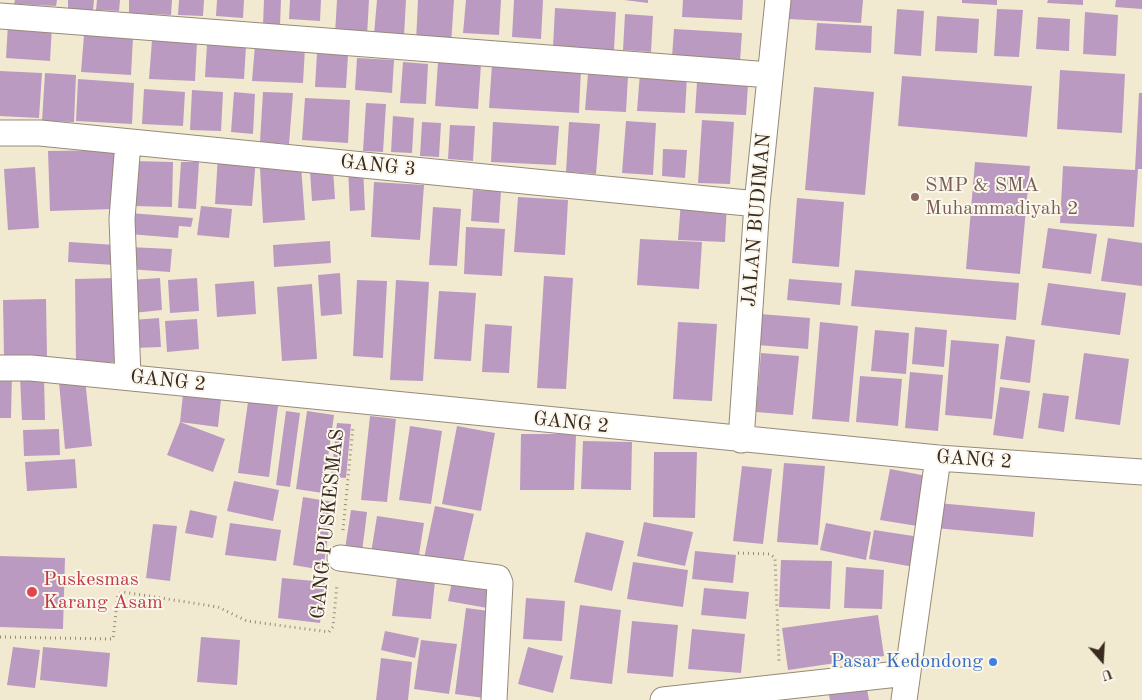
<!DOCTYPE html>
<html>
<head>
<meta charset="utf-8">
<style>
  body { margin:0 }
  #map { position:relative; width:1142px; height:700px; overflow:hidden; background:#f1ead1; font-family:"Old Standard TT",serif }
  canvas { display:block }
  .north { position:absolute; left:1077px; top:635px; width:50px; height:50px; -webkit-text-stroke:4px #fbf7ec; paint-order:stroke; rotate:161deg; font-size:14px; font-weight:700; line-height:20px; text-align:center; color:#3b2a1e }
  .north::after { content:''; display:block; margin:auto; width:18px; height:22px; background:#3b2a1e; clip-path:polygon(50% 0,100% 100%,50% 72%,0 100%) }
</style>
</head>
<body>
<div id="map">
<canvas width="1142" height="700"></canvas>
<div class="north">U</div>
</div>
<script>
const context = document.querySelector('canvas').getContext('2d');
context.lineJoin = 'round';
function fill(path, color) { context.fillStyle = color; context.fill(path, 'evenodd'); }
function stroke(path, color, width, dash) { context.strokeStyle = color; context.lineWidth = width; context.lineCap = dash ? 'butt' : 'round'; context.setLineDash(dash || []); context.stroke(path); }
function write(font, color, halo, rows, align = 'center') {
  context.font = font + ' "Old Standard TT",serif'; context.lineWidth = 4; context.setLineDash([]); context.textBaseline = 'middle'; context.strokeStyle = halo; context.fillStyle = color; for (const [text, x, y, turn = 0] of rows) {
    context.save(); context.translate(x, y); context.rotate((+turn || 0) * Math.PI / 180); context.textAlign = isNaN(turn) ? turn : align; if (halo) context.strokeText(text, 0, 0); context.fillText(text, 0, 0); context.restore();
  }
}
fill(new Path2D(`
  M15,0h42l-1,6 -42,-2z
  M68,0h26l-1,10 -25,-1z
  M97,0h23l-1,11 -23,-1z
  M129,0h43l-1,15 -42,-2z
  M179,0h25l-1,16 -25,-1z
  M217,0h27l-1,18 -27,-2z
  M264,0h17l-1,26 -17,-1z
  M290,0h31l-1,21 -31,-2z
  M337,0h32l-2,36 -32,-2z
  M377,0h29l-2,36 -30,-2z
  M418,0h36l-3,44 -35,-2z
  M466,0h35l-2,35 -36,-2z
  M514,0h29l-2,39 -29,-2z
  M624,0h24v3z
  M683,0h60l-1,20 -60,-3z
  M790,0h73l-2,23 -72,-4z
  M962,0h35v5l-35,-2z
  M1048,0h35v5l-36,-2z
  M1116,0h26v9l-27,-2z
  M555,8l61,4 -2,38 -61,-3z
  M897,9l27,2 -3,45 -27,-2z
  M997,9l26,1 -4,47 -25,-1z
  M1085,12l33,3 -2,41 -33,-2z
  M625,14l28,2 -2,36 -28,-2z
  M937,16l42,3 -2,34 -42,-2z
  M1038,17l32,2 -1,32 -33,-2z
  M817,23l55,3 -1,27 -56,-3z
  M8,24l44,2 -2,35 -44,-3z
  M674,29l68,4 -2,28 -68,-4z
  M84,35l49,3 -2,37 -50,-3z
  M152,40l45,2 -2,39 -46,-2z
  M207,44l39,2 -2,33 -39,-2z
  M255,45l50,3 -2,35 -51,-2z
  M317,53l31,2 -2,33 -31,-1z
  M357,58l37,2 -2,33 -37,-3z
  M403,62l25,2 -2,40 -26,-1z
  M438,62l43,2 -3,45 -43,-3z
  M492,64l89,5 -2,44 -90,-5z
  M1060,70l65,4 -3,59 -65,-4z
  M0,71l42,2 -3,45 -39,-2z
  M45,73l31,2 -2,47 -32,-1z
  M640,73l47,3 -2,37 -48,-2z
  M588,74l40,2 -2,36 -41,-2z
  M902,76l130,10 -5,51 -129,-11z
  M78,79l56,4 -2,41 -56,-3z
  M697,82l51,3 -2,30 -51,-2z
  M814,87l60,5 -9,103 -60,-5z
  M144,89l41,3 -2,34 -41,-2z
  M192,90l31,2 -2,39 -31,-1z
  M234,92l21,2 -2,40 -22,-2z
  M263,92l30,1 -4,51 -29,-2z
  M1139,93h3v76h-4l-4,58 -74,-4 3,-57 72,4z
  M305,98l45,2 -2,43 -46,-3z
  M366,103l20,1 -3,48 -20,-1z
  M393,116l21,2 -2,35 -21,-1z
  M702,120l32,2 -4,62 -32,-1z
  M626,121l30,2 -3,52 -31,-2z
  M422,122l19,1 -2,34 -19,-1z
  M493,122l66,4 -3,39 -65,-3z
  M569,122l31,2 -4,50 -30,-2z
  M450,125l25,1 -2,35 -25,-2z
  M663,149l24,1 -2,28 -23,-2z
  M116,150l-2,59 -64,2 -2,-60z
  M218,155l38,3 -4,48 -37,-2z
  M134,161l39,1 -1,45 -39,-1z
  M181,162h18l-3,47 -18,-1z
  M975,162l55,4 -10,108 -54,-5z
  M301,165l4,55 -42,3 -3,-55z
  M35,167l4,61 -31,2 -4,-61z
  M363,167l2,43 -15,1 -2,-43z
  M333,169l2,30 -23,2 -2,-30z
  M374,182l50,3 -4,55 -49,-3z
  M473,190l28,1 -2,32 -28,-2z
  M518,197l50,3 -3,55 -51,-3z
  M797,198l47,4 -5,65 -47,-4z
  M681,201l46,2 -2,39 -47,-2z
  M201,206l31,3 -3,29 -32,-3z
  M433,207l28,2 -4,57 -28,-1z
  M130,213l63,5 -2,9 -12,-1 -1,12 -49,-4z
  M466,227l39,2 -3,47 -38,-2z
  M1048,228l49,6 -6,40 -49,-6z
  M1108,238l34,5v43l-41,-5z
  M640,239l62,3 -3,47 -62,-4z
  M330,241l1,22 -57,4 -1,-22z
  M69,242l47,3 -2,20 -46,-3z
  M129,247l43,2 -2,23 -42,-3z
  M855,270l164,13 -3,37 -165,-14z
  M340,273l2,41 -21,2 -3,-41z
  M544,276l29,2 -7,111 -29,-1z
  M115,278l1,84 -40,1 -1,-84z
  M160,278l2,32 -29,3 -3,-33z
  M197,278l2,33 -29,2 -2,-33z
  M789,279l53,4 -2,22 -53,-5z
  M357,280l30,1 -4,77 -30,-2z
  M396,280l33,2 -6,99 -33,-1z
  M254,281l2,33 -39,3 -2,-33z
  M1048,283l78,10 -6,42 -79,-10z
  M312,284l5,75 -35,2 -5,-74z
  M439,291l37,2 -5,68 -37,-2z
  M46,299l1,57 -43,1 -1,-57z
  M760,314l50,4 -2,31 -51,-4z
  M159,318l2,29 -26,1 -2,-28z
  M197,319l2,30 -32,3 -2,-31z
  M678,322l39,2 -5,77 -39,-2z
  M820,322l38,4 -9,96 -37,-3z
  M485,324l27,2 -3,47 -27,-1z
  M915,327l32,3 -3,37 -32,-3z
  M875,330l34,3 -3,41 -35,-3z
  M1006,336l29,4 -5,43 -30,-4z
  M951,340l48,4 -7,75 -47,-4z
  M761,353l38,3 -6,59 -37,-3z
  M1084,353l45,6 -9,66 -45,-6z
  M0,372h12l-1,46h-11z
  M910,372l33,3 -5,56 -33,-3z
  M20,376h24l1,44h-23z
  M860,376l42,3 -4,47 -42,-4z
  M85,379l7,67 -27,3 -6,-67z
  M184,385l38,5 -4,37 -38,-5 45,17 -12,33 -46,-17 13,-33z
  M1000,387l30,4 -7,48 -30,-4z
  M1043,393l26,3 -5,36 -26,-4z
  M248,402l30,4 -9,71 -31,-4z
  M286,411l14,2 -10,74 -14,-2z
  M307,411l27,4 -11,78 -27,-4z
  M370,416l26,3 -9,83 -26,-2z
  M337,423l14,1 -5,54 -15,-1z
  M410,426l32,5 -11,73 -32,-4z
  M457,426l38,7 -14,78 -39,-7z
  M59,429l1,26 -36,1 -1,-26z
  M521,434h55l-2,56h-54z
  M583,441l49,1 -1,48 -50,-1z
  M654,452h43l-2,66 -42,-1z
  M75,459l2,29 -50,3 -2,-29z
  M784,463l41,3 -7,79 -41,-3z
  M742,466l30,3 -9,75 -30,-3z
  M890,469l37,7 -10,50 -37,-6z
  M234,481l45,9 -6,31 -46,-10z
  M303,497l30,5 -10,68 -30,-5z
  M938,503l97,9 -2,25 -98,-9z
  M435,506l39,8 -13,57 -38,-8z
  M190,510l27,6 -4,22 -28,-5z
  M351,510l16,2 -5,40 -17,-3z
  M377,516l47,7 -6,38 -47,-8z
  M644,522l49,10 -8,34 -48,-10z
  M230,523l51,7 -5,31 -51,-6z
  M826,523l45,9 -5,28 -46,-10z
  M153,524l24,2 -7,55 -24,-3z
  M874,530l46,7 -6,30 -45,-8z
  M586,532l38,9 -12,50 -38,-9z
  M695,551l41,4 -3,28 -41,-4z
  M0,556l65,2 -2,71 -63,-2z
  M781,560l51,1 -2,48 -51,-2z
  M633,562l55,8 -5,37 -56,-8z
  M846,567l38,3 -2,39 -38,-1z
  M398,569l38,3 -5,47 -39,-3z
  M453,577l45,10 -5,22 -45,-8z
  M282,578l43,4 -5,41 -42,-5z
  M704,588l45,4 -3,27 -45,-4z
  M526,598l39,3 -3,40 -39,-2z
  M580,605l41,5 -9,74 -42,-5z
  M466,608l31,4 -13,86 -29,-4z
  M878,615l6,41 -96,14 -6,-42z
  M632,621l46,4 -5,52 -46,-4z
  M692,629l53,5 -4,39 -53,-4z
  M385,631l34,7 -4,20 -34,-8z
  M201,637l39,3 -3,45 -40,-3z
  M421,640l36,4 -8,50 -35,-5z
  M13,647l27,3 -5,38 -28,-3z
  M43,647l67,6 -3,34 -67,-7z
  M528,647l35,9 -10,37 -35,-9z
  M381,658l31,4 -4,38h-32z
  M866,683l3,17h-39l-2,-9z`), '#bb9ac1');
const street = new Path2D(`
  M0,16l770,59
  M0,133h40l717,71
  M128,142l-6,77 6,158
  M0,368h31l907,90 204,14
  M741,440l16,-236 21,-204
  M340,558l158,20 2,5 -6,117
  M663,700l244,-27
  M904,700l34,-242`);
stroke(street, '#968a78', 27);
stroke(new Path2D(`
  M343,530l10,-103
  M738,553l32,1 5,4 4,103
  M0,637l113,2 5,-45 5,-2 95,15 29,14 82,11 4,-5 4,-43`), '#968a78', 3, [1, 4]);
stroke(street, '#fff', 25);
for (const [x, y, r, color] of [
  [915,197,5,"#8d6e63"],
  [32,592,6,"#e0444e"],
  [993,662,5,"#3f7fe0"]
]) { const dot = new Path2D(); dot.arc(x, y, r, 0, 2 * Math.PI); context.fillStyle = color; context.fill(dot); stroke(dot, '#fbf7ec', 2); }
write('20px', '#3b2a1e', '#fbf7ec', [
  ["GANG 3",378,166,6],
  ["JALAN BUDIMAN",757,220,-85],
  ["GANG 2",168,381,6],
  ["GANG 2",571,423,6],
  ["GANG 2",974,460,4],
  ["GANG PUSKESMAS",328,524,-84]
]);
write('20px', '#785e54', '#fbf7ec', [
  ["SMP & SMA",925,186],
  ["Muhammadiyah 2",925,209]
], 'left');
write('20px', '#be3a42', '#fbf7ec', [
  ["Puskesmas",43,580],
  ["Karang Asam",43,603]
], 'left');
write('20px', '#366cbe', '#fbf7ec', [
  ["Pasar Kedondong",983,662]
], 'right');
</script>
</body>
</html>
